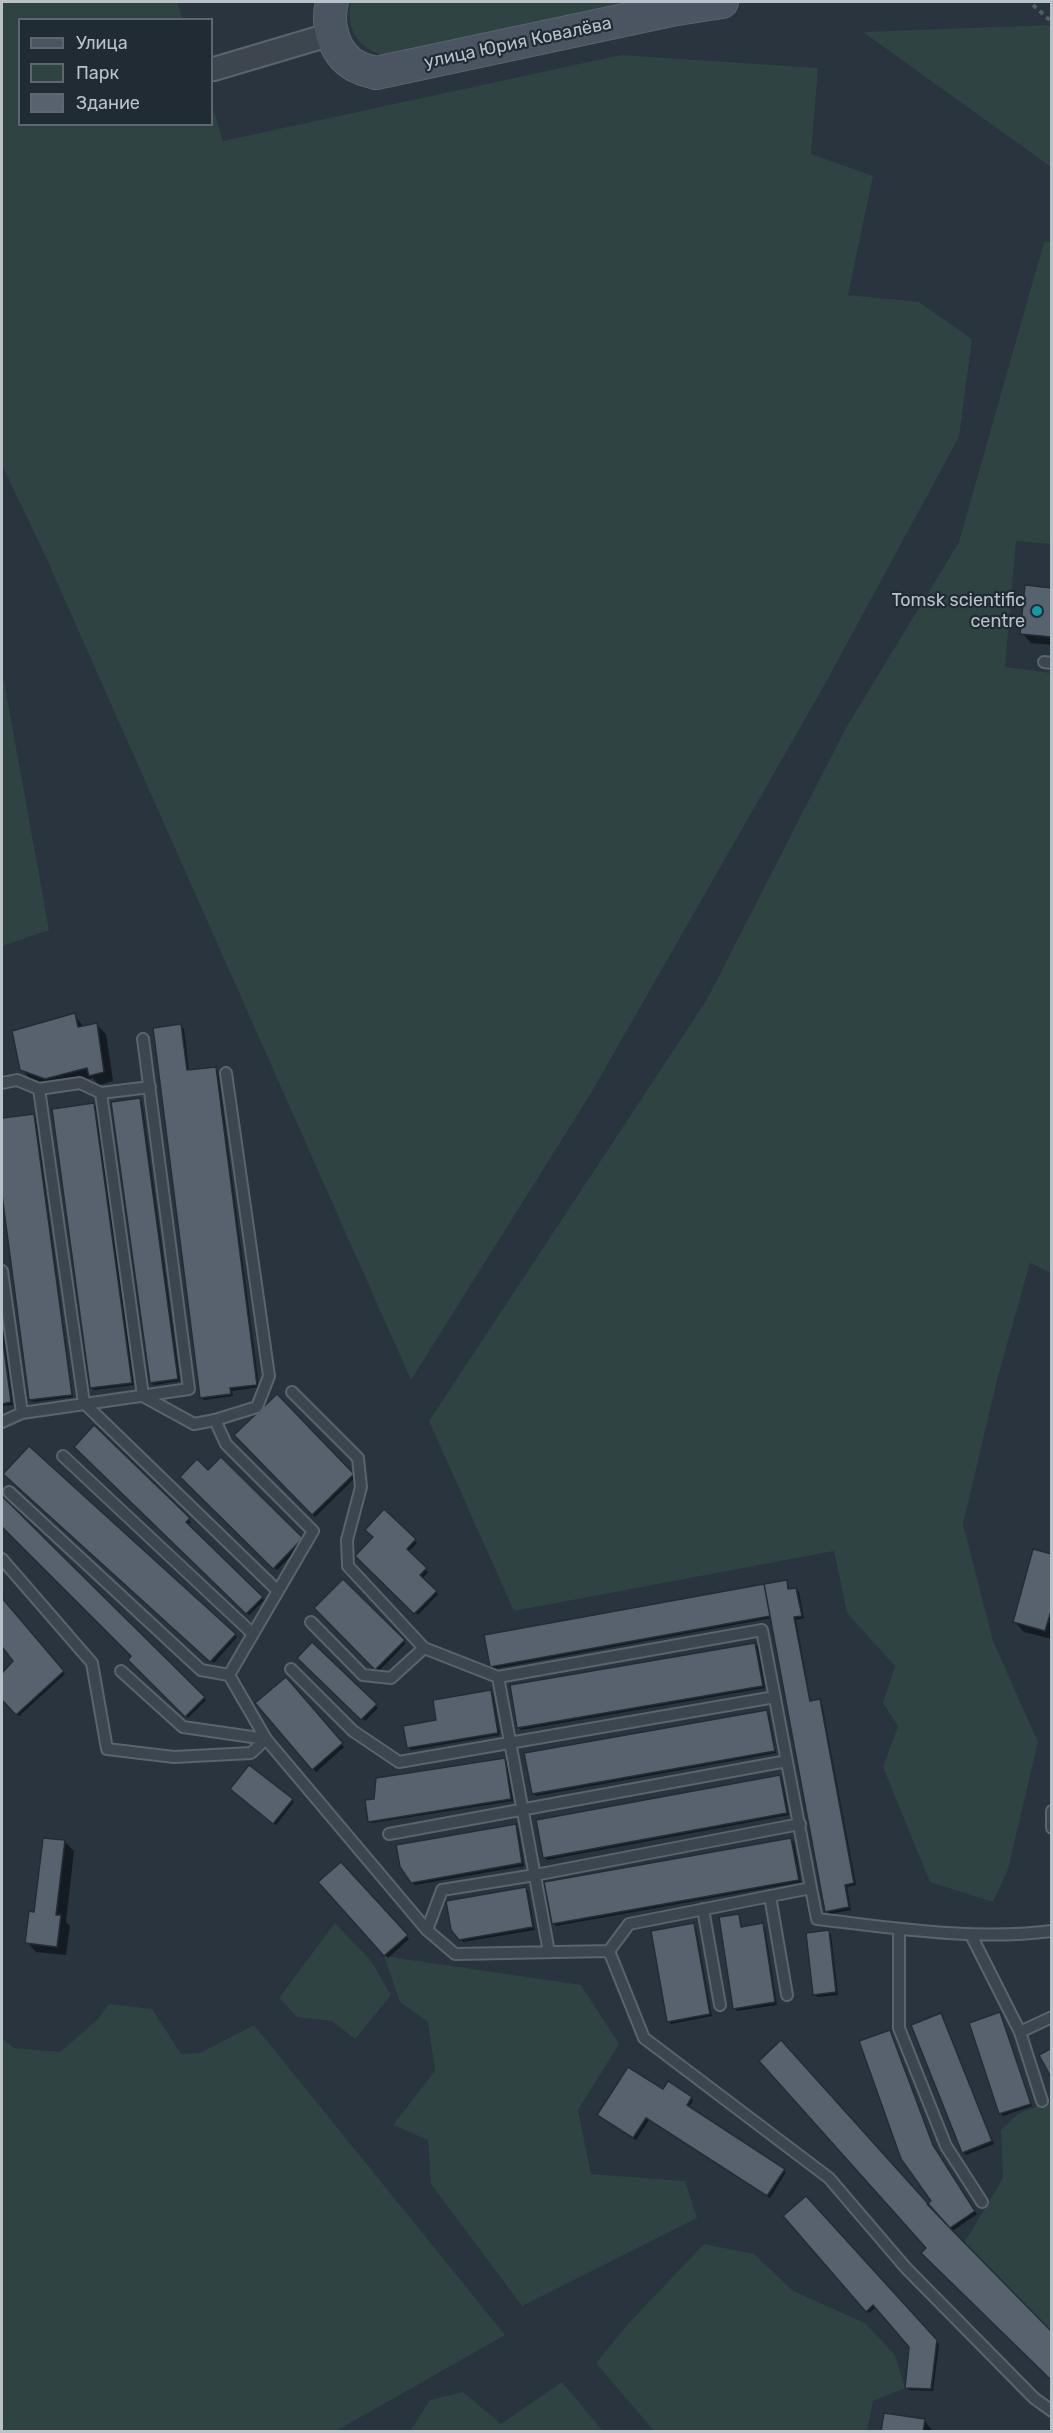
<!DOCTYPE html>
<html>
<head>
<meta charset="utf-8">
<style>
  body { margin:0 }
  #map { position:relative; width:1053px; height:2433px; overflow:hidden; background:#29343e; font-family:Rubik,sans-serif }
  canvas { display:block }
  .frame { position:absolute; inset:0; border:3px solid #b9c1c9; pointer-events:none }
  .legend { position:absolute; left:18px; top:18px; width:195px; height:108px; box-sizing:border-box; background:#212b34; border:2px solid #5e6770; margin:0; padding:8px 10px; list-style:none; font-size:18px; color:#b9c1c9 }
  .legend li { display:flex; align-items:center; gap:12px; height:30px }
  .legend b { width:30px; border:2px solid #5e6770 }
</style>
</head>
<body>
<div id="map">
<canvas width="1053" height="2433"></canvas>
<div class="frame"></div>
<ul class="legend">
<li><b style="height:8px;background:#4b5561"></b>Улица</li>
<li><b style="height:16px;background:#2e4342"></b>Парк</li>
<li><b style="height:16px;background:#57626e"></b>Здание</li>
</ul>
</div>
<script>
const context = document.querySelector('canvas').getContext('2d');
context.lineJoin = 'round';
function fill(path, color) { context.fillStyle = color; context.fill(path, 'evenodd'); }
function stroke(path, color, width, dash) { context.strokeStyle = color; context.lineWidth = width; context.lineCap = dash ? 'butt' : 'round'; context.setLineDash(dash || []); context.stroke(path); }
function write(font, color, halo, rows, align = 'center') {
  context.font = font + ' Rubik,sans-serif'; context.lineWidth = 4.5; context.setLineDash([]); context.textBaseline = 'middle'; context.strokeStyle = halo; context.fillStyle = color; for (const [text, x, y, turn = 0] of rows) {
    context.save(); context.translate(x, y); context.rotate((+turn || 0) * Math.PI / 180); context.textAlign = isNaN(turn) ? turn : align; if (halo) context.strokeText(text, 0, 0); context.fillText(text, 0, 0); context.restore();
  }
}
fill(new Path2D(`
  M2,2h175l6,17 -163,1v104h192v-18l11,35 398,-86 197,13 -7,86 62,22 -25,119 71,7 53,37 -13,98 -139,256 -229,400 -180,287 -367,-827 -42,-88z
  M351,2h294l-259,54c-28,-7 -41,-27 -35,-54z
  M1051,25v142l-188,-135z
  M1051,241v303l-35,-3 -11,126 46,6v600l-21,-10 -32,113 -35,148 30,117 45,101 -30,127 -15,33 -63,-20 -47,-115 15,-41 -15,-23 12,-37 -48,-53 -13,-62 -320,60 -85,-190 277,-420 140,-273 113,-186 85,-300z
  M2,670l47,260 -47,16z
  M335,1923l36,38 20,34 -36,44 -23,-18 -35,-4 -18,-19z
  M384,1956l197,29 38,59 -41,66 13,64 94,7 12,37 -175,88 -91,-122 -3,-44 -35,-15 42,-54 -7,-49 -28,-20z
  M109,2004l43,5 29,45 19,-1 54,-28 251,310 -169,96h-334v-393l12,10 46,4 37,-32z
  M1051,2101v231l-87,-89 39,-65 -2,-48 17,-16z
  M704,2244l50,10 39,37 72,32 30,32 10,33 -32,13 -6,30h-213l-58,-68 33,-40z
  M562,2382l41,49h-193l20,-31 33,-8 38,32z`), '#2e4342');
fill(new Path2D(`
  M1052,590v55l-21,-2 -9,-10z
  M74,1015l11,13 12,-3 9,9 7,47 -14,4 -6,-7 -37,10 -25,-9 -10,-10z
  M181,1026l3,3 5,43 27,-4 2,3 41,316 -27,4 1,5 -29,4 -3,-3z
  M139,1100l3,2 38,279 -26,4 -3,-3z
  M94,1105l3,2 37,278 -40,5 -2,-2z
  M33,1115l3,3 37,279 -40,5 -3,-2 -28,-216v-64z
  M2,1323l11,82 -11,1z
  M277,1396l79,81 -41,40 -79,-82z
  M94,1428l97,94 -4,4 77,74 -15,15 -173,-168z
  M29,1448l208,189 -23,26 -209,-189z
  M221,1459l84,83 -28,28 -95,-93 26,-4z
  M2,1498l204,202 -18,18 -58,-58 3,-4 -131,-131z
  M384,1512l33,31 -9,9 20,20 -6,7 16,15 -20,21 -61,-59 18,-19z
  M1052,1556v83l-28,-7 -9,-10z
  M343,1581l63,62 -27,28 -63,-63z
  M787,1582l3,8 6,-1 3,3 5,26 -8,2 15,83 8,-2 3,3 34,181 -9,2 4,23 -21,4 -3,-3 -55,-293 -278,51 -3,-3z
  M2,1600l63,74 -46,42 -17,-18v-23l14,-14 -14,-16z
  M313,1644l65,64 -13,13 -66,-63z
  M755,1644l3,3 7,41 -244,42 -2,-3z
  M286,1679l58,68 -28,25 -58,-69z
  M490,1692l3,3 7,40 -89,15 -3,-3z
  M766,1711l3,3 7,39 -240,43 -3,-3z
  M504,1760l3,2 6,39 -141,22 -3,-2z
  M780,1776l2,3 7,36 -242,45 -3,-3z
  M234,1792l58,8 2,2 -18,23z
  M515,1826l3,3 6,37 -109,19 -3,-3z
  M791,1840l3,2 7,40 -245,44 -3,-3z
  M65,1842l9,9 -8,71 4,4 -4,29 -30,-3 -9,-10z
  M341,1864l68,75 -21,19 -68,-75z
  M526,1889l2,2 7,39 -72,12 -10,-12z
  M739,1916l4,12 20,-3 2,3 12,77 -40,6 -2,-3z
  M694,1925l2,3 16,88 -41,8 -3,-3z
  M829,1932l2,2 7,61 -21,2 -2,-3z
  M1000,2014l32,92 -29,10 -3,-3z
  M941,2015l53,129 -28,11 -3,-3z
  M890,2032l45,117 42,65 -49,34 -1,-43 6,-3z
  M663,2091l28,7 2,2 -4,8 95,62 2,2 -16,26 -121,-78 -13,20 -35,-22z
  M806,2198l133,146 -6,47 -24,-1 -2,-3 4,-41 -35,-39 -7,6 -2,-2z
  M924,2420l9,12h-51z`), '#0007');
const building = new Path2D(`
  M1025,585l27,3v49l-32,-3z
  M75,1013l3,14 19,-4 7,49 -15,4 -2,-8 -42,11 -25,-9 -8,-39z
  M181,1024l6,46 29,-3 41,318 -27,3 1,6 -31,4 -47,-370z
  M140,1098l38,281 -28,4 -39,-281z
  M94,1103l38,280 -42,5 -38,-279z
  M34,1114l38,281 -43,5 -27,-205v-77z
  M2,1334l9,68 -9,2z
  M277,1394l77,80 -42,41 -78,-80z
  M94,1425l96,93 -4,4 77,75 -17,17 -172,-167z
  M29,1446l207,188 -26,28 -207,-188z
  M221,1457l82,81 -30,31 -93,-92 17,-18 11,11z
  M2,1496l203,201 -20,20 -57,-57 3,-4 -129,-129z
  M384,1509l32,30 -9,10 20,19 -7,7 17,16 -23,23 -59,-58 18,-19 -8,-7z
  M1033,1549l19,5v54l-7,23 -32,-9z
  M343,1579l62,61 -30,30 -61,-62z
  M787,1580l1,9 8,-1 6,28 -8,1 16,84 10,-2 34,184 -9,2 4,22 -24,5 -61,-328z
  M764,1584l6,32 -280,51 -6,-32z
  M2,1598l62,73 -48,44 -14,-15v-27l11,-12 -11,-14z
  M312,1642l65,62 -16,16 -64,-62z
  M755,1643l8,43 -246,42 -7,-43z
  M286,1677l57,66 -31,27 -57,-67z
  M491,1690l7,43 -91,15 -4,-22 33,-6 -3,-20z
  M767,1710l8,41 -243,43 -8,-41z
  M505,1758l6,41 -143,23 -3,-22 9,-1 2,-21z
  M249,1765l44,34 -20,25 -43,-35z
  M780,1775l7,38 -244,45 -7,-38z
  M516,1824l6,39 -111,20 -11,-16 -4,-22z
  M43,1838l22,2 -9,75h5l-4,32 -32,-4 4,-32 5,1z
  M791,1838l8,42 -247,44 -8,-42z
  M341,1862l67,73 -24,21 -66,-74z
  M526,1887l7,40 -74,13 -8,-10 -5,-29z
  M739,1914l2,13 22,-4 12,79 -42,7 -14,-92z
  M694,1923l16,91 -43,8 -16,-91z
  M829,1930l7,62 -23,3 -7,-62z
  M1000,2012l31,92 -32,10 -30,-91z
  M941,2013l51,128 -30,12 -51,-128z
  M890,2030l43,115 42,66 -25,17 -23,-24 4,-3 -30,-42 -42,-118z
  M781,2040l169,188 102,104v49l-131,-128 5,-5 -167,-187z
  M1052,2048v31l-13,-24z
  M628,2067l35,22 5,-8 24,16 -5,8 98,64 -18,27 -121,-78 -13,20 -36,-23z
  M806,2196l131,144 -6,49 -26,-1 4,-41 -36,-42 -7,7 -83,-96z
  M884,2413l41,6 -2,13h-42z`);
fill(building, '#57626e');
stroke(building, '#232d36', 1.5);
const service = new Path2D(`
  M1044,662l8,1
  M2,1083l15,-3 22,9 41,-6 21,10
  M150,1087l-49,6 42,303 51,28 21,-4 42,-13 12,-31 -43,-303
  M39,1089l45,314 194,188
  M2,1271l20,142
  M292,1392l66,66 3,29 -14,53 1,26 76,82 74,29
  M215,1420l11,24 87,87 -84,144 37,64 161,191 28,24 154,-3
  M2,1422l20,-9 167,-24 -46,-350
  M63,1456l190,178
  M9,1492l192,178 28,5
  M2,1559l90,104 15,86 67,8 77,-4 15,-14
  M311,1622l52,53 28,3 33,-30
  M291,1669l62,62 46,31 376,-65
  M121,1671l62,56 83,12
  M1052,1811v17
  M389,1834l398,-73
  M811,1888l6,31c78,9 156,22 235,12
  M770,1896l17,99
  M703,1909l17,96
  M899,1929v99l47,118 36,56
  M427,1930l15,-40 93,-15 265,-51
  M971,1935l49,97 22,69
  M609,1951l35,87 185,140 77,90 128,130 18,13
  M549,1952l-51,-275 264,-47 49,258 -182,36 -20,27
  M1020,2032l32,-15`);
const minor = new Path2D(`
  M214,69l118,-35`);
const secondary = new Path2D(`
  M332,2c-6,23 2,54 26,65 5,3 12,4 18,6l295,-63 51,-8`);
stroke(service, '#5a646c', 14);
stroke(minor, '#5a646c', 26);
stroke(secondary, '#5a646c', 34);
stroke(new Path2D(`
  M1033,5l19,17`), '#4d5f60', 4, [4.5, 4.5]);
stroke(service, '#3d464f', 10);
stroke(minor, '#3d464f', 22);
stroke(secondary, '#4b5561', 32);
for (const [x, y, r, color] of [
  [1037,611,6,"#0f9aa8"]
]) { const dot = new Path2D(); dot.arc(x, y, r, 0, 2 * Math.PI); context.fillStyle = color; context.fill(dot); stroke(dot, '#212b34', 2); }
write('18px', '#b9c1c9', '#212b34', [
  ["улица Юрия Ковалёва",518,43,-12]
]);
write('18px', '#b9c1c9', '#212b34', [
  ["Tomsk scientific",1025,601],
  ["centre",1025,622]
], 'right');
</script>
</body>
</html>
